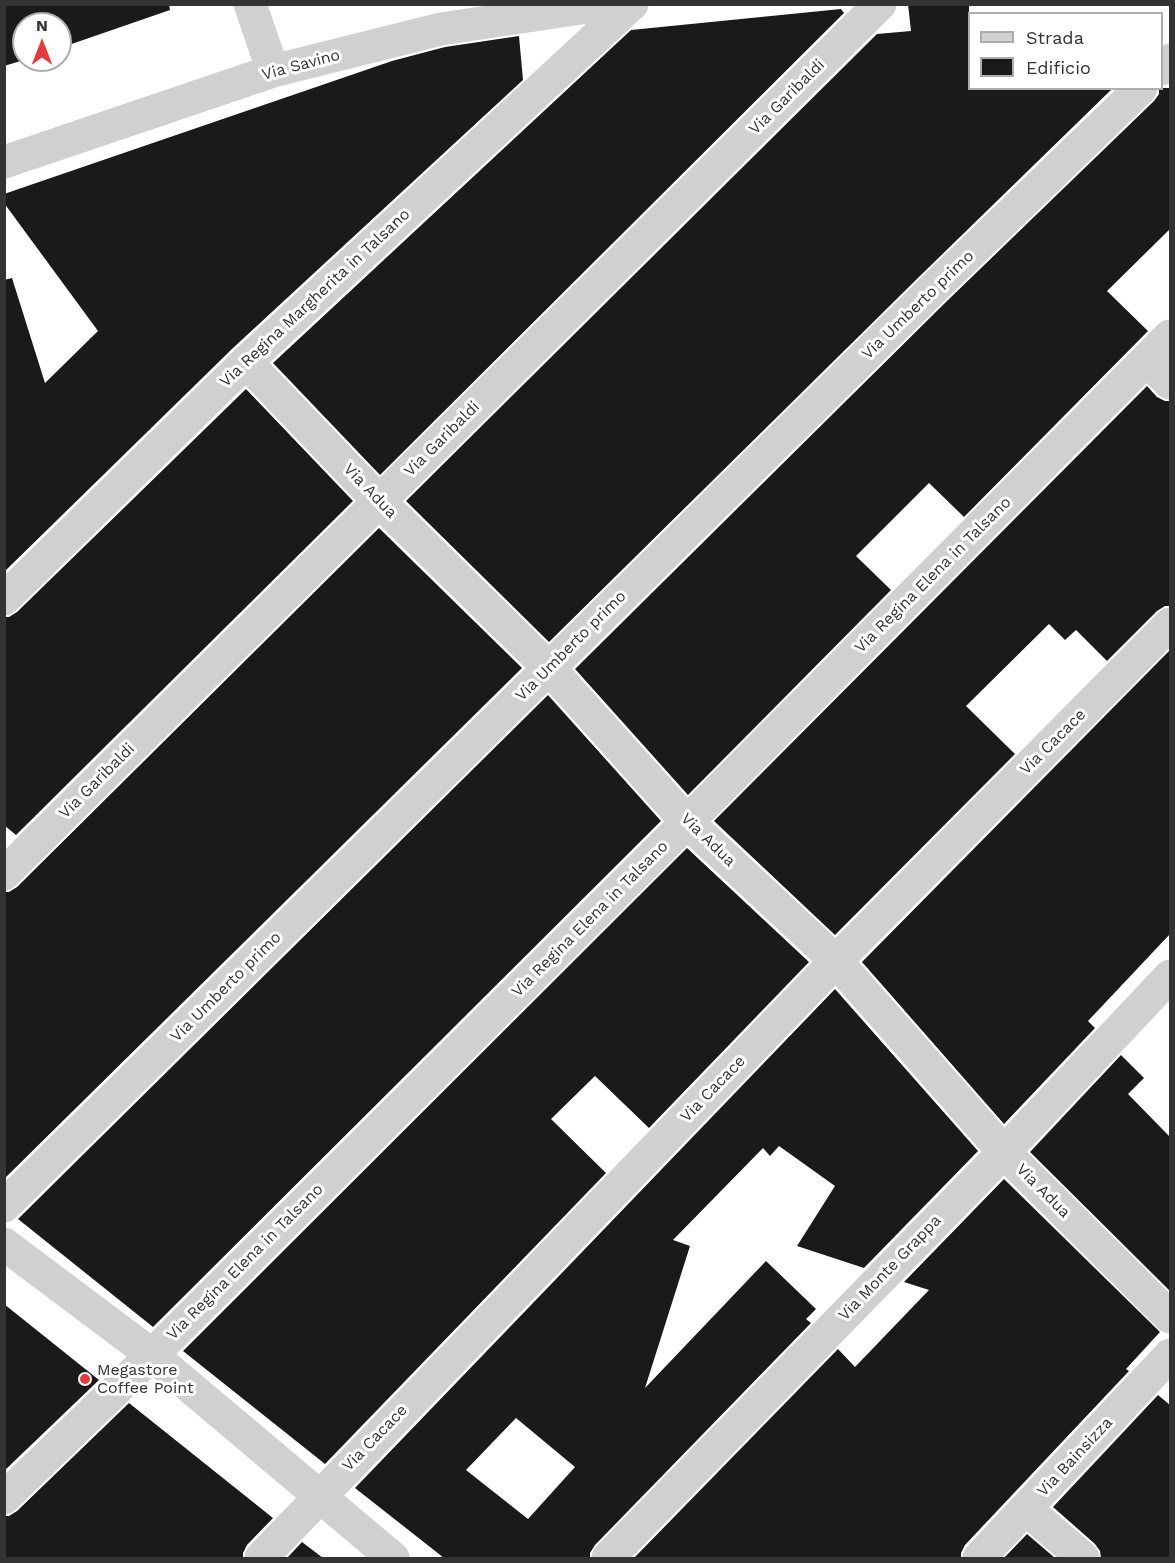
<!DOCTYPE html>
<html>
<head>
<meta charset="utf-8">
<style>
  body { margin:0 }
  #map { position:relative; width:1175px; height:1563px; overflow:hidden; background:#fff; font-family:"Work Sans",sans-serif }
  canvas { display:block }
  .frame { position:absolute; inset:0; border:6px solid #333; pointer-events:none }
  .legend { position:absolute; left:968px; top:12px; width:195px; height:78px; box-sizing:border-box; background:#fff; border:2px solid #adadad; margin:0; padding:8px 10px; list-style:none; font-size:18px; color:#333 }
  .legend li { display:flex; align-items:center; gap:12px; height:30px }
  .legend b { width:30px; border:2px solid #adadad }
  .north { position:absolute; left:12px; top:12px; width:60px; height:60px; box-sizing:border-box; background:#fff; border:2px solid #adadad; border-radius:50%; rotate:0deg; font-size:16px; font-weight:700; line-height:24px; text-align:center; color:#333 }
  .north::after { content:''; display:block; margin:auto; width:21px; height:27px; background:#e53b3a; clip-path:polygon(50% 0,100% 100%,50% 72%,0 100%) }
</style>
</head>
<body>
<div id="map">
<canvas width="1175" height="1563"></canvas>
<div class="frame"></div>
<ul class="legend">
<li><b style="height:8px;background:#d0d0d0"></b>Strada</li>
<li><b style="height:16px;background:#1a1a1a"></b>Edificio</li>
</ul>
<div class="north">N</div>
</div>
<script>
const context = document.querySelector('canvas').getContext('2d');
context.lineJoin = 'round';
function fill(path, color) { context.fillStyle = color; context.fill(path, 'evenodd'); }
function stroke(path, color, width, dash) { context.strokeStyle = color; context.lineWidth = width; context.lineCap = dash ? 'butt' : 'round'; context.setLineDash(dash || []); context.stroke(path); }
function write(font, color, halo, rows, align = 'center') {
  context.font = font + ' "Work Sans",sans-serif'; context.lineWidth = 6; context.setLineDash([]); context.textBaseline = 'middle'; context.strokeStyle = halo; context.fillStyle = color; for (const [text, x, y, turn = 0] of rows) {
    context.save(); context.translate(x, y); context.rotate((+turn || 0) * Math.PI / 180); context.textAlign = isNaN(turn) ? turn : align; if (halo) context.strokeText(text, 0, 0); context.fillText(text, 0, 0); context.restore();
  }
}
fill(new Path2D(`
  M4,4h165l1,6 -110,38v-24h-36v36l-20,6z
  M908,4h61v84h144l-191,186 -373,368 -143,-141 471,-467 34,-3z
  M841,9l3,4 -464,462 -107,-112 358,-333z
  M519,36l4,44 -290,268 -229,224v-292l8,-2 33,105 53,-52 -94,-128v-9l388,-133 53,-14z
  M1159,88h11v141l-63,62 41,40 -184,186 -35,-34 -73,73 35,34 -203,205 -113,-126 373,-369 206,-199 5,-7z
  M1147,386l10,11 8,4h5v205h-5l-8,5 -50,50 -31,-31 -11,10 -16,-16 -83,82 49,48 -180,181 -121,-114z
  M246,389l107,112 -337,334 -12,-10v-208h5l8,-5z
  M379,528l143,140 -518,511v-287h5l8,-5z
  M1170,650v284l-82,87 7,7 -91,96 -142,-162z
  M548,695l113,126 -508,506 -135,-108z
  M687,848l122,114 -160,166 -54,-52 -44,43 55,54 -281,291 -142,-113z
  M835,989l143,162 -114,117 -67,-22 38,-60 -56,-40 -9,10 -7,-8 -90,92 17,6 -45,142 121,-127 50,48 -10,10 5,4 -216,222 -5,8v5h-146l-89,-70zM516,1418l59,49 -47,52 -62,-49z
  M1121,1055l23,23 -16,16 42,43v154l-140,-139z
  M1004,1179l156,153 -34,37 3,2 -164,174 -4,8v5h-327l204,-209 17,18 74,-77 -25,-8z
  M4,1304l95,76 -95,91z
  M1158,1395l12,10v153h-69l-1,-7 -5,-7 -42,-37z
  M129,1403l144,115 -26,27 -4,8v5h-239v-42h5l8,-5z
  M1027,1534l28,24h-51z
  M302,1542l21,16h-36z`), '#1a1a1a');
stroke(new Path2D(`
  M250,4l23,67
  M1162,69l8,-9
  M1147,360l23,23
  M246,362l133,139 170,167 138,154 149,139 168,191 166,165
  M4,599l242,-237 386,-358
  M4,874l876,-870
  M4,1206l931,-919 206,-199
  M4,1498l148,-143 535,-533 483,-486
  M1026,1509l57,49
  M261,1558l575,-597 334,-337
  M608,1558l396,-406 166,-176
  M979,1558l191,-203`), '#d0d0d0', 33);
stroke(new Path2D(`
  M4,162l269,-91 168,-42 167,-25
  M4,1244l148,111 241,203`), '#d0d0d0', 33);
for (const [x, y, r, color] of [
  [85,1379,6,"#e53b3a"]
]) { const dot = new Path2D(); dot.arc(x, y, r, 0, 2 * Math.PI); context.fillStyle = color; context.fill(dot); stroke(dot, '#fff', 2); }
write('16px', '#333', '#fff', [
  ["Via Savino",301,65,-15],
  ["Via Garibaldi",787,97,-45],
  ["Via Regina Margherita in Talsano",315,298,-43],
  ["Via Umberto primo",918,305,-44],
  ["Via Garibaldi",442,439,-45],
  ["Via Adua",370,491,46],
  ["Via Regina Elena in Talsano",933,575,-45],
  ["Via Umberto primo",571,646,-45],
  ["Via Cacace",1053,742,-45],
  ["Via Garibaldi",97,781,-45],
  ["Via Adua",708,840,44],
  ["Via Regina Elena in Talsano",590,919,-45],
  ["Via Umberto primo",226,987,-45],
  ["Via Cacace",713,1089,-46],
  ["Via Adua",1043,1191,45],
  ["Via Regina Elena in Talsano",245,1262,-45],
  ["Via Monte Grappa",890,1268,-46],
  ["Via Cacace",375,1438,-46],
  ["Via Bainsizza",1075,1457,-47]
]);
write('16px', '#333', '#fff', [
  ["Megastore",97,1370],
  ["Coffee Point",97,1388]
], 'left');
</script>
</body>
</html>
